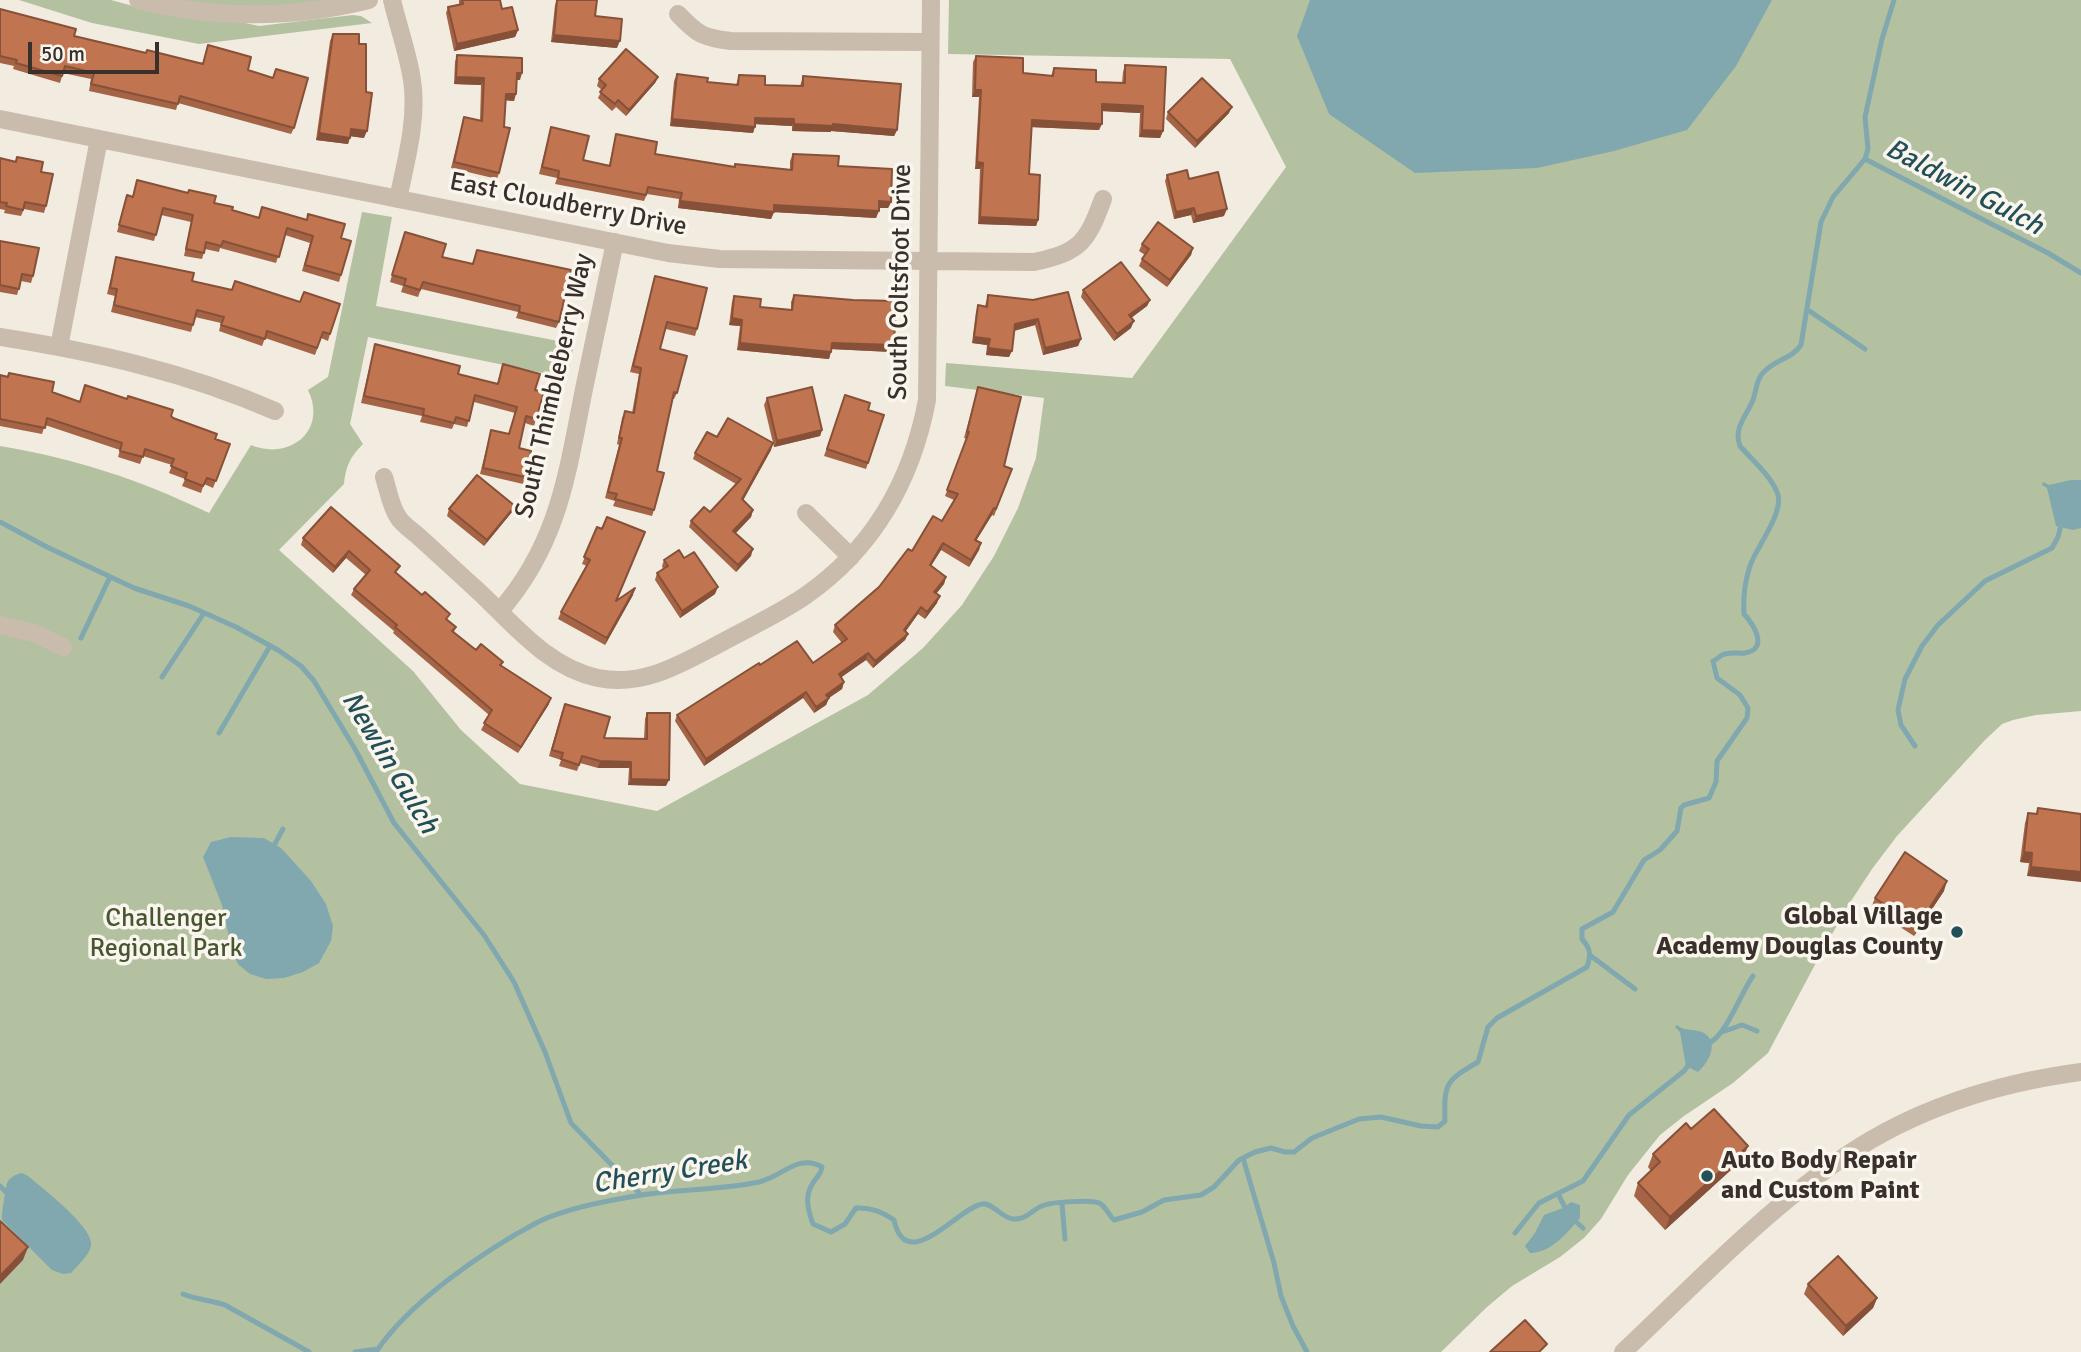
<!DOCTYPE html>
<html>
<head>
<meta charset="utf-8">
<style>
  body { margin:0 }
  #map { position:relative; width:2081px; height:1352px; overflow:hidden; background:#f2ebe0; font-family:Signika,sans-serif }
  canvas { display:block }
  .scale { position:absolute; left:28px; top:42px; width:131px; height:32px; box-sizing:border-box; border:4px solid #39302b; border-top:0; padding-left:9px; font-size:21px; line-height:24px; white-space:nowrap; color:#39302b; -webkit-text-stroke:5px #faf5ed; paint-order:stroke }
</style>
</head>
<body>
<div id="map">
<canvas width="2081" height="1352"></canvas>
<div class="scale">50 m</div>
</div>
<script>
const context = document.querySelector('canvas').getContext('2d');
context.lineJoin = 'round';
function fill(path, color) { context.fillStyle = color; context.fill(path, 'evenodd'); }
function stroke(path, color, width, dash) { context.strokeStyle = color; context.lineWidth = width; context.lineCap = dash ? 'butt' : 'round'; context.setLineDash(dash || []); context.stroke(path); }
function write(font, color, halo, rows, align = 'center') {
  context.font = font + ' Signika,sans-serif'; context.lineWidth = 7; context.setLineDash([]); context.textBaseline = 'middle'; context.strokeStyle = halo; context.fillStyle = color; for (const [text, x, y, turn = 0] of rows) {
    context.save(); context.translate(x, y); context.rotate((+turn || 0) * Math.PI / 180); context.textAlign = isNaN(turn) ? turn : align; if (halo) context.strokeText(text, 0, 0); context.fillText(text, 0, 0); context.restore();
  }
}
fill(new Path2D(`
  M19,0h92l40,11 85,10 23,5 94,-11 8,1 11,7 -173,21 -107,-21z
  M163,0h181l-105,9z
  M949,0h1132v711l-45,4 -23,5 -11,4 -17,16 -88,96 -25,33 -23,35 -31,55 -50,94 -35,30 -49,33 -24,19 -32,40 -27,44 -17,19 -24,19 -48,29 -25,21 -46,45h-1441v-906c77,13 138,33 209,67l42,-68c38,16 77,-14 57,-55l20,-13 34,-165 30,5 -16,89 198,38 -7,34 -199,-41 -18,87 13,20c-13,13 -17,22 -19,40l-65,66 134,121 48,59 59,54 137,27 211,-116 55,-47 39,-43 32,-49 24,-48 18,-50 8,-60 -99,-12 1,-23 186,15 154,-211 -56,-108 -282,-5z`), '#b3c1a0');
fill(new Path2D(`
  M1310,0h462l-36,66 -49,64 -73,21 -77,17 -122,5 -86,-59 -32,-78z
  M2071,480h10v48l-8,2 -17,-4 -9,-38 -5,-3 1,-3 6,3z
  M231,837l33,1 17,10 30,33 15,23 7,22 -2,15 -12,22 -16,9 -19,6 -18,1 -16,-5 -11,-9 -6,-10 -11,-50 -19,-48 8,-15z
  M1677,1025c8,7 18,3 27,8 16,10 4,30 -6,39l-12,-6 -6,-34 -5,-5z
  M22,1173l6,3c14,12 67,52 63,70 -2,9 -13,19 -20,27l-8,1 -11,-4 -50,-50c-1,-4 4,-33 5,-37 3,-6 9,-9 15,-10z
  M1571,1202l9,3v13c-13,15 -29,35 -50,35l-5,-7 10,-13 9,-18 19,-7z`), '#80a8ae');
stroke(new Path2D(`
  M1865,159l183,94 33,20
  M1808,310l57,39
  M0,522l47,25 87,41 55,18 47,21 42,23 23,16 13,15 41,68 39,74 90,112 30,47 31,70 26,71 70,72
  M81,638l29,-61
  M162,677l42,-64
  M219,733l51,-87
  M1915,746l-14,-21 -3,-15 7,-31 17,-33 16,-21 47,-44 67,-33 6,-11 4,-16
  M271,851l12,-22
  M1591,956l44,33
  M1722,1032l20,-7 15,6
  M1707,1044c19,-7 33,-50 46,-68
  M1243,1158l31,105 7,33 12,30 14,26
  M0,1186l10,10
  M1558,1194l9,17
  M1062,1204l3,35
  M1573,1219l10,9
  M1515,1233l24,-30 44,-22 46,-66 55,-44 6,-8
  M183,1294c14,6 28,6 42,11l84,47
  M355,1352l23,-3
  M376,1352c33,-50 109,-102 162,-130 28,-14 72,-22 104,-27 38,-6 79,-5 117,-13 23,-5 39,-29 63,-15 -1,8 -5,9 -9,16 -9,13 -5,27 0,41l18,8 14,-8 11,-16c15,-1 26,4 38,12 12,56 64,-12 88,-16 11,-2 20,15 32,15 12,1 19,-10 28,-13 8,-4 52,-7 59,-2 5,4 9,12 13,16l28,-8 22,-12 37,-5 13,-8 25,-27 16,-8 16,-4 14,4h9l18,-14 47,-19 22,-2 40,9 17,1 7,-6c-1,-37 0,-40 33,-59l10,-35 9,-9 90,-51c4,-12 4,-18 -5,-28v-10l31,-17 31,-52 16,-10 17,-19 4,-23 3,-3 25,-7 7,-16 1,-21 30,-43 1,-10 -8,-13 -23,-17 -4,-17c1,0 9,-6 9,-6 8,-4 15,-1 23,-2 24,-4 9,-28 -1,-39 -1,-16 1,-33 6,-48 6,-19 36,-55 27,-74 -7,-17 -25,-32 -37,-46 -7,-18 7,-31 13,-46 3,-8 3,-19 9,-26 12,-15 29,-14 39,-29l20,-123 12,-25 32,-38 3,-10 -3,-32 17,-78 12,-39`), '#80a8ae', 5);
stroke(new Path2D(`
  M138,0c75,19 156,19 231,0
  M392,0c6,26 16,53 20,80 6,38 -6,81 -14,119
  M678,14c19,20 25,24 53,27l199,1
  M0,119l668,134 52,6 314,3c47,-10 53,-20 69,-63
  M0,337c95,15 186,35 275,74
  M59,347l40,-208
  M384,477c4,13 7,30 14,40 4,7 13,13 19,18 20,18 39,36 59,54 36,33 70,78 122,89 44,9 81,-13 119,-33 29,-16 60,-30 88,-49 68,-47 107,-116 122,-196l4,-400
  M806,513l45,44
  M500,611c59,-68 67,-137 84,-222 10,-49 21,-98 31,-147
  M0,625l34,8 29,14
  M1623,1352c71,-67 143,-143 224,-197 70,-47 151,-72 234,-83`), '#cabcac', 18);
fill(new Path2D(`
  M459,0h41l2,9 16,21 -3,7 -61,14 -8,-38 2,-6 11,-3z
  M557,0l60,48 -66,-6 4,-37z
  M0,9l74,27 72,17 57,10 45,7 46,58 -3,6 -113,-31 -2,7 -87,-19 2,-12 -28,-6 -3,10 -47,-14 1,-3 -14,-3z
  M333,34l26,10 7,48 -2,46 -14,-2 -2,8 -32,-4 14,-99z
  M457,55l63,25h-3l-3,21 -9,-1 -6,73 -2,6 -46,-11 13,-51 16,4 1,-36 -27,-1 1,-22z
  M976,56l47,17 28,3 3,-8 42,14 26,1 1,-11 2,-7 38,66 -3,7 -21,-1 1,-24 -38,-2 -3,19 -68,-3 -2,47 9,46 -2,6 -58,-2 2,-55h-5l4,-72h-7l1,-35z
  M677,74l30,8 29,3 3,-10 26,10 35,1 3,-10 94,54 -3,6 -63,-5v1l-39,-1v-5l-37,-2 -2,9 -83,-7 4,-45z
  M658,77l-3,6 -29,33 -10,-9 -4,4 -14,-13 4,-8 -5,-4 2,-7z
  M1168,112l61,1 -34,35 -29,-29z
  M551,127l32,33 26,5 7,-31 39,20 79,13 1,-3 55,6v-9l3,-7 45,12 53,36 -3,6h-9l-3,10 -102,-6 -3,7 -93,-11 1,-9 -32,-5 -3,7 -89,-17 2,-6 -18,-4z
  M17,157l24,15 5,34 -2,7 -20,-4 -3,7 -17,-3 1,-3 -5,-1v-51l15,3z
  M1167,175l22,4 35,37 -31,7 -2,-8 -17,4 -9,-38z
  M137,180l77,23 18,7 109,28v37l-2,7 -37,-11 8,-28 -25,-8 -9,28 -56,-15 -1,4 -14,-3 -3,10 -18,-3 7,-34 -30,-7 -7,26 -37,-9 10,-37 5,2z
  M405,232l37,25 30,7 5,-14 82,72 -3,6 -40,-10 2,-6 -97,-23 -3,8 -17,-5 2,-6 -13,-4z
  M0,241l33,35 -2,7 -10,-2 -4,14 -17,-3z
  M1142,244l51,4 -2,7 -24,32 -28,-21 3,-7 3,-4 -6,-4z
  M116,257l76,24 138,53 -2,7 -7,-3 -6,17 -50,-17 -3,8 -43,-15 2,-8 -26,-6 -4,15 -80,-20 4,-16 -8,-2z
  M655,276l42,53 -2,7 -29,-7 -6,20 17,44 -3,6h-2l-15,72 -3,39 -2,6 -39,-10 2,-5 -10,-3 14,-53 -2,-1 5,-26 3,-7 7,2 7,-39 -9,-2z
  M1083,290l67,10 -3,6 -16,12v10l-17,13 -33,-44z
  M794,295l100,50 -2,7 -61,-3 -2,10 -92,-9 3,-24 -11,-1 3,-23 2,-6 26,11 31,3v-8z
  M988,295l93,44 -3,7 -35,9 -8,-30 -21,6 -5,26 -23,-2 1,-10 -15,-2 4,-31 2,-7 7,1z
  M375,344l83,30 39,10 6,-20 32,26 1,29 -2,7 -9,-3 -6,25 6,29 -2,7 -43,-10 11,-44 18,4 6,-21 -41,-11 -7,25 -13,-3 -2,5 -32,-7 2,-6 -61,-13z
  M9,373l43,19 28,10 91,14 44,23 15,5 -17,44 -9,-4 -3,9 -19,-7 3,-7 -16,-6 3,-8 -29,-9 -3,8 -22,-7 2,-7 -75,-25 -3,9 -42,-8v-51l7,1z
  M978,387l26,79 8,3 -18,47 -2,-1 -16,25 5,3 -2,7 -10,17 -28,-17 -10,16 15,11 -2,7 -8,10 1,9 -12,16 -7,-5 -12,17 2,3 -3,6 -32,28 -7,-8 -25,17 3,5 -2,7 -13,9 -3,7 -12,8 -11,-15 -99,68 -29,-45 2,-6 83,-50 53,-2 29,-20 -9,-11 2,-7 44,-38 63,-66 12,-21 -9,-4 22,-57 -3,-1z
  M845,395l23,15 16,5 -18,54 -42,-13z
  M767,398l55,32 -2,6 -46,11 -10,-42z
  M717,437l54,13 -28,50 10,10 -2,7 -15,16 15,23 -15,16 -47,-45 2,-6 19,-9 26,-28 -43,-25 2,-6z
  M515,506l-3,6 -28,34 -37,-30 2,-7z
  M331,507l65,67 60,53 -2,5 22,18 27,12 -2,4 48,38 -31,49 -37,-23 8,-15 -96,-82 1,-2 -43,-36 3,-6 12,-14 -20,-17 -13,15 -32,-28 2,-7z
  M597,527l19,74 17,-6 -28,50 -47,-26 3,-7 26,-46 -5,-2z
  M684,558l31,36 -35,24 -25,-38 2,-7 6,-4 -1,-3 2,-6z
  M562,711l42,27 40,1 1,-20 2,-6 19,73 -38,-1 1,-17h-31l-18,-5 -3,8 -18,-5 2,-6 -12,-4z
  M2038,808l43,6 -54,62 2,-13 -9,-1 5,-39 3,-10 8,1z
  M1944,891l-30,45 -43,-28 4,-10z
  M1691,1129l52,30 -78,71 -31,-34 4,-13 13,-12 -3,-4 5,-13z
  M1808,1284l69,14 -4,10 -30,28 -39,-42z`), '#a56445');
fill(new Path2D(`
  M518,30l-3,7 -61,14 3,-7z
  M554,35l66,6 -3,7 -66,-6z
  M517,73h5l-2,7h-5z
  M456,77l28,1 -3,7 -27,-1z
  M658,77l-3,6 -29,33 3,-6z
  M975,90h6l-2,7h-7z
  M506,94h10l-2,7 -11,-1z
  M1102,104l41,2 -3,7 -40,-2z
  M1232,107l-3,6 -34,35 2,-7z
  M755,118l39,1 -2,7 -39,-2z
  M672,119l83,8 -2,6 -83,-7z
  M1032,120l70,4 -3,6 -70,-3z
  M794,124h39l64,6 -3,6 -63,-5v1l-39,-1z
  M351,129l16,2 -3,7 -15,-2z
  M1142,130l21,1 -3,7 -21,-1z
  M319,133l31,5 -2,6 -32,-4z
  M977,162l6,1 -3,6h-5z
  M680,201l94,11 -3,7 -93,-11z
  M879,201l12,1 -3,6h-11z
  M774,205l105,6 -3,7 -104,-6z
  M1194,208l-3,7 -17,4 2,-7z
  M1227,209l-3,7 -31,7 3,-7z
  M980,217l58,3 -2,6 -58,-2z
  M1193,248l-2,7 -24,32 3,-7z
  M1150,300l-3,6 -20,15 2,-6z
  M732,318l10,2 -2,6 -11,-1z
  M1038,319l-3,6 -22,6 2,-7z
  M1134,321l-3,7 -17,13 3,-7z
  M974,337l16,2 -3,6 -15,-2z
  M1081,339l-3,7 -35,9 2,-7z
  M740,343l91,9 -2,7 -92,-9z
  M832,343l62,2 -2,7 -62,-3z
  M988,348l24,3 -3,6 -23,-2z
  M822,430l-2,6 -46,11 3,-6z
  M773,443l-2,7 -31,56 2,-7z
  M515,506l-3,6 -28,34 3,-6z
  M994,508l-2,7 -19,31 2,-6z
  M753,510l-2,7 -20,21 2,-7z
  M943,543l-2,7 -14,22 3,-7z
  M981,543l-2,7 -10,17 2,-7z
  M753,549l-2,7 -15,16 2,-7z
  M349,551l-3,7 -13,15 2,-6z
  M946,577l-2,7 -12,15 2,-7z
  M718,587l-3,7 -35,24 2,-7z
  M635,588l-2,7 -28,50 2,-7z
  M940,596l-3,7 -12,16 2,-7z
  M921,607l-3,7 -16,22 2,-6z
  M908,634l-3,6 -32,28 2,-7z
  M868,653l-2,7 -30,21 3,-7z
  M844,682l-2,7 -18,12 2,-6z
  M806,692l-3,6 -99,68 2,-7z
  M551,698l-2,6 -31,49 3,-6z
  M829,698l-3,7 -12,8 2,-6z
  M600,761l31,1 -2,6h-31z
  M631,779l38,1 -3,6 -38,-1z
  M2024,852l8,1 -3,10 -9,-1z
  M2031,867l50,5v10l-54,-6z
  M1947,881l-3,10 -30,45 3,-9z
  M1748,1146l-5,13 -78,71 5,-13z
  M28,1247l-5,13 -23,24v-8z
  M1877,1298l-4,10 -30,28 3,-10z`), '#865138');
const building = new Path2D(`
  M462,0h38l2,9 10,-2 6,23 -61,14 -9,-37 15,-3z
  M557,0h40l-2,16 27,3 -2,22 -66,-6z
  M0,9l76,20 -2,7 72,17 1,-3 56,14 5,-19 43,12 -3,13 25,8 3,-9 32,9 -14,50 -114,-32 -2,8 -87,-20 3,-11 -29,-7 -3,10 -46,-13 1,-3 -17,-4z
  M333,34h26v10h7v48l6,1 -5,38 -16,-2 -1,9 -31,-5z
  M626,49l32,28 -29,33 -11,-10 -3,4 -15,-12 6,-7 -7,-6z
  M457,55l65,3v15h-5l-1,21h-10l-2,33 6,1 -11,45 -45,-11 10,-45 18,4 2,-43 -28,-1z
  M976,56l47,2v15l30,3 1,-8 42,2v12l29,1v-18l41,2 -3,64 -21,-1 1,-24 -41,-2v20l-70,-4 -3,54 11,1 -2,45 -58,-3 3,-54 -6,-1 4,-72h-6z
  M677,74l31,4 -1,4 31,3 1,-10 26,1v9l38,1v-10l98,8 -4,46 -64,-6v2l-39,-2v-5l-39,-1v9l-83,-8z
  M1202,78l30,29 -35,34 -29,-29z
  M551,127l38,9 -6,24 27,6 6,-32 41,8 -2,12 80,13v-3l57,6 1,-16 46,2 -1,10 54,3 -1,33 -12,-1v10l-105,-6v7l-94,-11 2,-8 -34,-6 -2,8 -88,-17 1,-7 -17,-4z
  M17,157l26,5 -2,10 12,2 -7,32 -21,-4 -2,8 -17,-4 1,-3 -7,-1v-44l16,4z
  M1187,170l2,9 29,-7 9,37 -31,7 -2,-8 -18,4 -9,-37z
  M137,180l51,13 1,-3 27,6 -2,7 19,4 -1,3 27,8 3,-11 45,13 1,-6 37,10 -4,14 10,3 -10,34 -36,-10 8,-29 -26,-8 -8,29 -56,-16 -2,5 -15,-4 -2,11 -18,-4 7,-34 -30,-7 -7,27 -37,-10 8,-30 6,2z
  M1158,222l35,26 -23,32 -28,-21 7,-10 -7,-5z
  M405,232l41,12 -4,13 31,7 4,-14 94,20 -12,52 -40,-10 1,-6 -97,-24 -3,8 -16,-5 2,-6 -14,-4z
  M0,241l39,7 -6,28 -11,-2 -3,15 -19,-4z
  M116,257l78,16 -2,8 40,9 3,-9 65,21 4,-10 36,12 -10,30 -7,-2 -6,16 -50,-17 -2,8 -44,-14 3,-8 -27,-7 -4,15 -79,-20 3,-16 -7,-1z
  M1121,262l29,38 -21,15 5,6 -17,13 -34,-44z
  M655,276l52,12 -10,41 -30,-7 -7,27 27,7 -10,37 -3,-1 -17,79 7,2 -10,37 -39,-11 2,-5 -9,-2 14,-54h-3l6,-27 9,2 7,-45 -8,-2z
  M1068,292l13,47 -36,9 -7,-29 -23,5 -3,27 -24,-3 2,-9 -16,-2 4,-32 9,2 1,-12 45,5z
  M794,295l59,5 43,1 -2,44 -62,-2 -1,9 -91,-9 2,-23 -10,-2 2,-22 27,3 -1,8 32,3z
  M375,344l85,22 -2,8 40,10 5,-20 37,10 -5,16 9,2 -8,27 -10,-3 -7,32 12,3 -6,26 -42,-9 8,-38 18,4 8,-27 -42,-12 -6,26 -13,-4 -2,6 -31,-8 1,-6 -60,-13z
  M9,373l45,9 -2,10 28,10 5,-17 42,14 1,-3 45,14 -2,6 2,2 44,16 -2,5 15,5 -14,37 -9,-3 -4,8 -18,-7 2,-6 -16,-7 3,-7 -29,-10 -2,8 -23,-6 2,-8 -75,-25 -2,10 -45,-9v-44l8,2z
  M812,387l10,43 -45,11 -10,-43z
  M978,387l43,10 -17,69 8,3 -16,40 -2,-1 -19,32 6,3 -10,17 -28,-17 -13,22 16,12 -12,15 6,4 -13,16 -6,-5 -17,23 4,4 -33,27 -7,-8 -29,21 5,8 -18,13 3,3 -13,9 -10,-15 -100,67 -29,-44 82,-52 1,2 37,-24 16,22 34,-24 -12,-14 44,-38 29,-38 4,2 21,-35 9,5 16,-27 -11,-4 22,-58h-2z
  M845,395l25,8 -2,7 16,5 -16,48 -41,-14z
  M728,418l45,25 -31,56 11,11 -20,21 20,18 -15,16 -47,-44 13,-14 6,5 31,-33 -46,-26 12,-21 10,5z
  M477,475l38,31 -28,34 -38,-31z
  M331,507l69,59 -5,6 27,23 3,-3 25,22 -4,5 10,8 -4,4 24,19 5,-6 22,18 -3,3 51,33 -30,49 -37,-24 8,-13 -97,-83 2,-2 -43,-36 16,-19 -21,-19 -14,16 -32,-29z
  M607,517l38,15 -29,69 19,-13 -28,50 -46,-26 29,-52 -6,-3 13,-30 5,2z
  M679,550l5,8 10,-6 24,35 -36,24 -25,-38 11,-7 -4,-6z
  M565,704l45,13 -6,21 43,1v-26h23l-1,67 -38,-1v-17l-31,-1 -18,-5 -3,9 -18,-6 2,-6 -11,-3z
  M2038,808l43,6v58l-50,-5 1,-14 -8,-1 4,-39 9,1z
  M1905,852l42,29 -30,46 -42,-29z
  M1714,1109l34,37 -78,71 -32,-34 22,-21 -7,-8 33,-31 5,6z
  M0,1221l28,26 -28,29z
  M1838,1256l39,42 -31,28 -38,-42z
  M1525,1320l22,24 -8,8h-49z`);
fill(building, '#c07450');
stroke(building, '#865138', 2);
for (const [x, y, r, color] of [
  [1957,932,7,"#225059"],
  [1707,1176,7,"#225059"]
]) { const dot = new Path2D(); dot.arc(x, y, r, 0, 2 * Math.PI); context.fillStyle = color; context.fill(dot); stroke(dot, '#faf5ed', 2.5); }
write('26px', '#39302b', '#faf5ed', [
  ["East Cloudberry Drive",568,205,11],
  ["South Coltsfoot Drive",901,282,-89],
  ["South Thimbleberry Way",555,386,-77]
]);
write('bold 26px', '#39302b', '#faf5ed', [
  ["Global Village",1943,917],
  ["Academy Douglas County",1943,947],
  ["Auto Body Repair",1721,1161,"left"],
  ["and Custom Paint",1721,1191,"left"]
], 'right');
write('26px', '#455630', '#faf5ed', [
  ["Challenger",166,919],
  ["Regional Park",166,949]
]);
write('italic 28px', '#225059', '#faf5ed', [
  ["Baldwin Gulch",1964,188,28],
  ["Newlin Gulch",389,763,59],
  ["Cherry Creek",670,1173,-9]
]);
</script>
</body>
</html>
